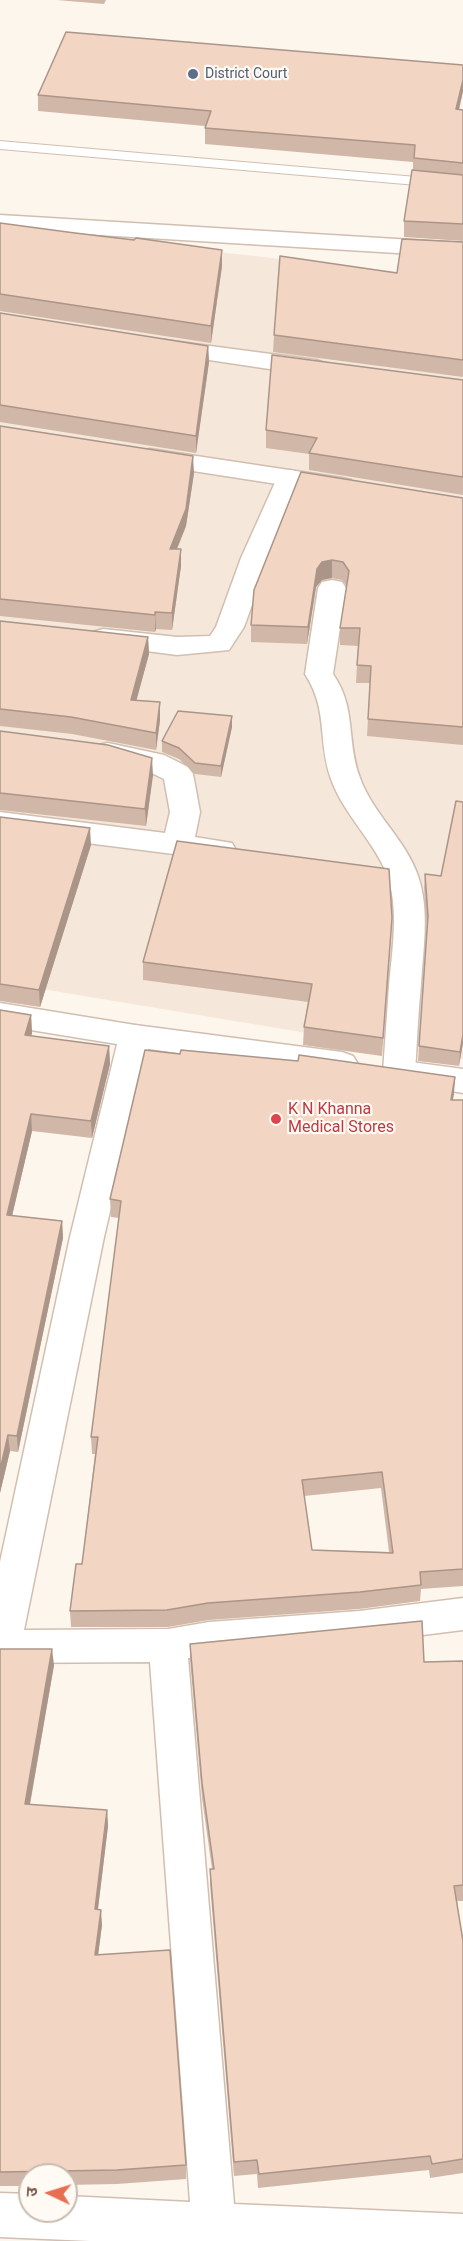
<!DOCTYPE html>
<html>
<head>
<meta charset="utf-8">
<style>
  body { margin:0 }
  #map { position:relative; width:463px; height:2241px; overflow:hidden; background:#fdf6ec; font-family:Roboto,"Noto Sans Devanagari",sans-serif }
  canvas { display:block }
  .north { position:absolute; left:18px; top:2163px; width:60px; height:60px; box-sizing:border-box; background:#fffaf3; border:2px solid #cabbb1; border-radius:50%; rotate:274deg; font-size:16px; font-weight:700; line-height:24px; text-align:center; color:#7a5c4d }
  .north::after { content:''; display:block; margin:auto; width:21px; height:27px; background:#e76f51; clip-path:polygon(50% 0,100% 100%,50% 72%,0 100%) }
</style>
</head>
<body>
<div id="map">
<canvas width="463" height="2241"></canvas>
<div class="north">उ</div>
</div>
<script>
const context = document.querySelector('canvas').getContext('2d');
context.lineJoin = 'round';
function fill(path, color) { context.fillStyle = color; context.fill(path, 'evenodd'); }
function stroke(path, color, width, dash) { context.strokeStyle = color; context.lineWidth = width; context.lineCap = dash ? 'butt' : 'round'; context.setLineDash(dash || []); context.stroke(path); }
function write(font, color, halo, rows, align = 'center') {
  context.font = font + ' Roboto,sans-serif'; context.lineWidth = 4.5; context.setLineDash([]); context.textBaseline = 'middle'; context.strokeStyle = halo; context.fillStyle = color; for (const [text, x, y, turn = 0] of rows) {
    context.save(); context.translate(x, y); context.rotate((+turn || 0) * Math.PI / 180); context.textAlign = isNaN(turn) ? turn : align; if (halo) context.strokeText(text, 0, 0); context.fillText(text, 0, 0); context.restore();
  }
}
fill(new Path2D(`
  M0,228l463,51v780l-463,-77z`), '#f5e8da');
const service = new Path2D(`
  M0,141l463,40v8l-463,-40z`);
const minor = new Path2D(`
  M0,215l463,28v14l-463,-28z
  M165,340l151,20 9,3 4,5 -4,5 -9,3 -160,-24 -3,-5 3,-5z
  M290,470l9,2 4,6 -34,80 -25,69 -15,23 -52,5 -84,-11 -4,-6 4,-6 10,-3 74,8 33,-1 6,-9 25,-69 36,-80 4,-6z
  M332,580l10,2 4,6 -13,86c24,34 13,68 27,104 13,36 46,62 58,98 12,34 5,74 3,109 -3,29 -4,58 -6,87l-5,8 -11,4 -11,-4 -5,-8c2,-29 4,-58 6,-86 3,-36 11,-79 -3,-114 -14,-33 -43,-59 -55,-93 -14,-39 -2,-68 -26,-105l13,-86 4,-6z
  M108,743l56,12 24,12 5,7 7,38 -5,25 37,6 4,7 -4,7 -11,3 -221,-28v-20l165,21 5,-21 -6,-33 -25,-12 -41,-8 -5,-7 5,-7z
  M135,1025l11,3 5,8 -47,201 -80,393 144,-1 41,-7 150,-11 104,-13v32l-104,13 -171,15 46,546 229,10v27h-373l-90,-4v-44l30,1v17h36v-15l124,6 -40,-540 -150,1v-101l70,-325 49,-201 5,-8z`);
const tertiary = new Path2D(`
  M150,449l192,29 9,2 4,6 -4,6 -9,2 -201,-31 -4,-6 4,-6z
  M0,1003l135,22 207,27 11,4 5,8 -5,8 -11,4 -207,-29 -135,-22z
  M411,1062l52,7v24l-63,-11 -5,-8 5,-8z`);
stroke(service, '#d1beb0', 2);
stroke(minor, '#d1beb0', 3);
stroke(tertiary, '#d1beb0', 3);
fill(service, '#fff');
fill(minor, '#fff');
fill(tertiary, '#fff');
fill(new Path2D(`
  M57,0h49l-2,4z
  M463,65v26l-4,19h4v131l-59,-4v-16l9,-51v-8l-208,-18v-18l-167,-15v-16z
  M0,223l75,10 147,33 -11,77 -211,-32z
  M463,242v135l-190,-25 1,-17 123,-62z
  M0,313l208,33 1,16 -13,91 -196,-31z
  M463,380v115l-154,-25v-16l-43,-6v-18z
  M0,426l194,47 -8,53 -9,23h4v17l-9,64 -16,-1 -1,3 -155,-16z
  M463,498v247l-96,-9 3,-53h-14l2,-37 -18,-1v-17l7,-42 -5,-6 -10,-2 -10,2 -6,7 -9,57 -56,-2v-17l3,-35z
  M0,621l148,16 1,17 -13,46 24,2v18l-4,30 -84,-16 -72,-8z
  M232,727l-11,50 -26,-3 -16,-15 -17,-7v-11z
  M0,731l153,44 -7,51 -146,-16z
  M463,802v241l-4,23 -41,-5 9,-131 -3,-42 1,-14 16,2z
  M0,817l91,28 -51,162 -40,-6z
  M391,936l-9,120 -79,-11 1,-18 4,-25 -165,-22v-18z
  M0,1010l31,5 1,18 -1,3 78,10 1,18 -18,74 -60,-7 -20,85 50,5 1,17 -45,214 -8,-1 -10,42z
  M180,1054l275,23 -2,23h10v486l-42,3 -1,12 -61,8 -150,11 -41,7h-97l-1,-16 12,-47 13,-110h-3l-1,-17 28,-219 -8,-1 -1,-18zM381,1488l8,64 -77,-2 -8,-54z
  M190,1644l234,18 39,-1v240h-6l6,40v232l-33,5 -1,-8 -171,18 -1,-14 -23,2 -24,-291v-16h2l-10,-71 -12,-138z
  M0,1649l54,16 -24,140 77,5 1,16 -10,83 4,16 -4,30 88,210v14l-69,5 -51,1v-10h-36v11h-30z`), '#d1b7a8');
fill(new Path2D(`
  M463,80v11l-8,35 1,-17z
  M222,250v16l-11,77v-17z
  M208,346l1,16 -13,91v-17z
  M193,456l1,17 -8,53 -16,40v-17z
  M181,549v17l-9,64v-17z
  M332,560v18l-10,2 -6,7 -9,57 1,-17 9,-58 5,-7z
  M155,612l1,17 -1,3z
  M148,637l1,17 -17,63 -1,-17z
  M160,702v18l-4,30v-17z
  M232,716v11l-11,50v-11z
  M152,758l1,17 -7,51 -1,-17z
  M90,828l1,17 -51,162 -1,-17z
  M31,1015l1,18 -6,20 -1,-18z
  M463,1035v8l-4,23 1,-14z
  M109,1046l1,18 -18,74 -1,-17z
  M455,1077l-1,17 -5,23 2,-17z
  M31,1114l1,17 -24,102 -1,-18z
  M62,1221l1,17 -45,214 -1,-16z
  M8,1435l2,16 -10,42v-23z
  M52,1649l2,16 -27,155 -2,-16z
  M107,1810l1,16 -12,99 -1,-16z
  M101,1910l1,15 -6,46 -1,-16z`), '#aa9588');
const building = new Path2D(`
  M66,32l397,33v15l-7,29 7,1v53l-49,-5 1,-13 -210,-17 6,-17 -173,-16z
  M412,170l51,5v49l-59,-3z
  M0,223l75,10 59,7 2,-2 86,12 -11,76 -211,-32z
  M402,239l61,3v118l-189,-25 6,-79 117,17z
  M0,313l208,33 -12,90 -196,-31z
  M272,355l191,25v97l-154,-24 8,-15 -51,-8z
  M0,426l193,30 -7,53 -16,40h11l-9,64 -17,-1v3l-155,-16z
  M301,472l162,26v229l-95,-8 3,-53 -14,-1 3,-37h-20l9,-57 -6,-9 -11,-2 -10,2 -5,7 -9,58 -57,-2 3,-35z
  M0,621l148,16 -17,63 29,2 -4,31 -85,-16 -71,-8z
  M178,711l54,5 -11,50 -26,-3 -16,-15 -17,-7z
  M0,731l108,14 44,13 -7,51 -145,-16z
  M456,801l7,1v233l-3,17 -41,-6 9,-130 -3,-42 16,2z
  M0,817l90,11 -51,162 -39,-6z
  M177,841l212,28 3,49 -9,120 -79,-11 8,-43 -169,-22z
  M0,1010l31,5 -6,20 84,11 -18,75 -60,-7 -24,101 55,6 -45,215 -9,-1 -8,35z
  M145,1050l35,4 1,-4 117,11 1,-6 156,22 -4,23h12v469l-43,3 1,13 -61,7 -152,11 -41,7 -97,1 6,-47h6l16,-127h-7l30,-236 -11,-2zM382,1472l11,81 -81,-3 -10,-70z
  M422,1621l2,41 39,-1v224l-9,1 9,55v218l-31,5 -2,-8 -171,18 -2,-14 -23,2 -24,-293h4l-12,-86 -12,-139z
  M0,1649h52l-27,155 82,6 -12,99 6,1 -6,45 75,-5 16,215 -69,5 -117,2z`);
fill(building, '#f3d5c3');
stroke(building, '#aa9588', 1.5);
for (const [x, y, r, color] of [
  [193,74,6,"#5c6f8a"],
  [276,1119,6,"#e0444e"]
]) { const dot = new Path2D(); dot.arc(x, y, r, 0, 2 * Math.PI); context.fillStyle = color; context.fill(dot); stroke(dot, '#fffaf3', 2); }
write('14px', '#4e5e75', '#fffaf3', [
  ["District Court",205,74]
], 'left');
write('16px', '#be3a42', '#fffaf3', [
  ["K N Khanna",288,1110],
  ["Medical Stores",288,1128]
], 'left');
</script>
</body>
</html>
